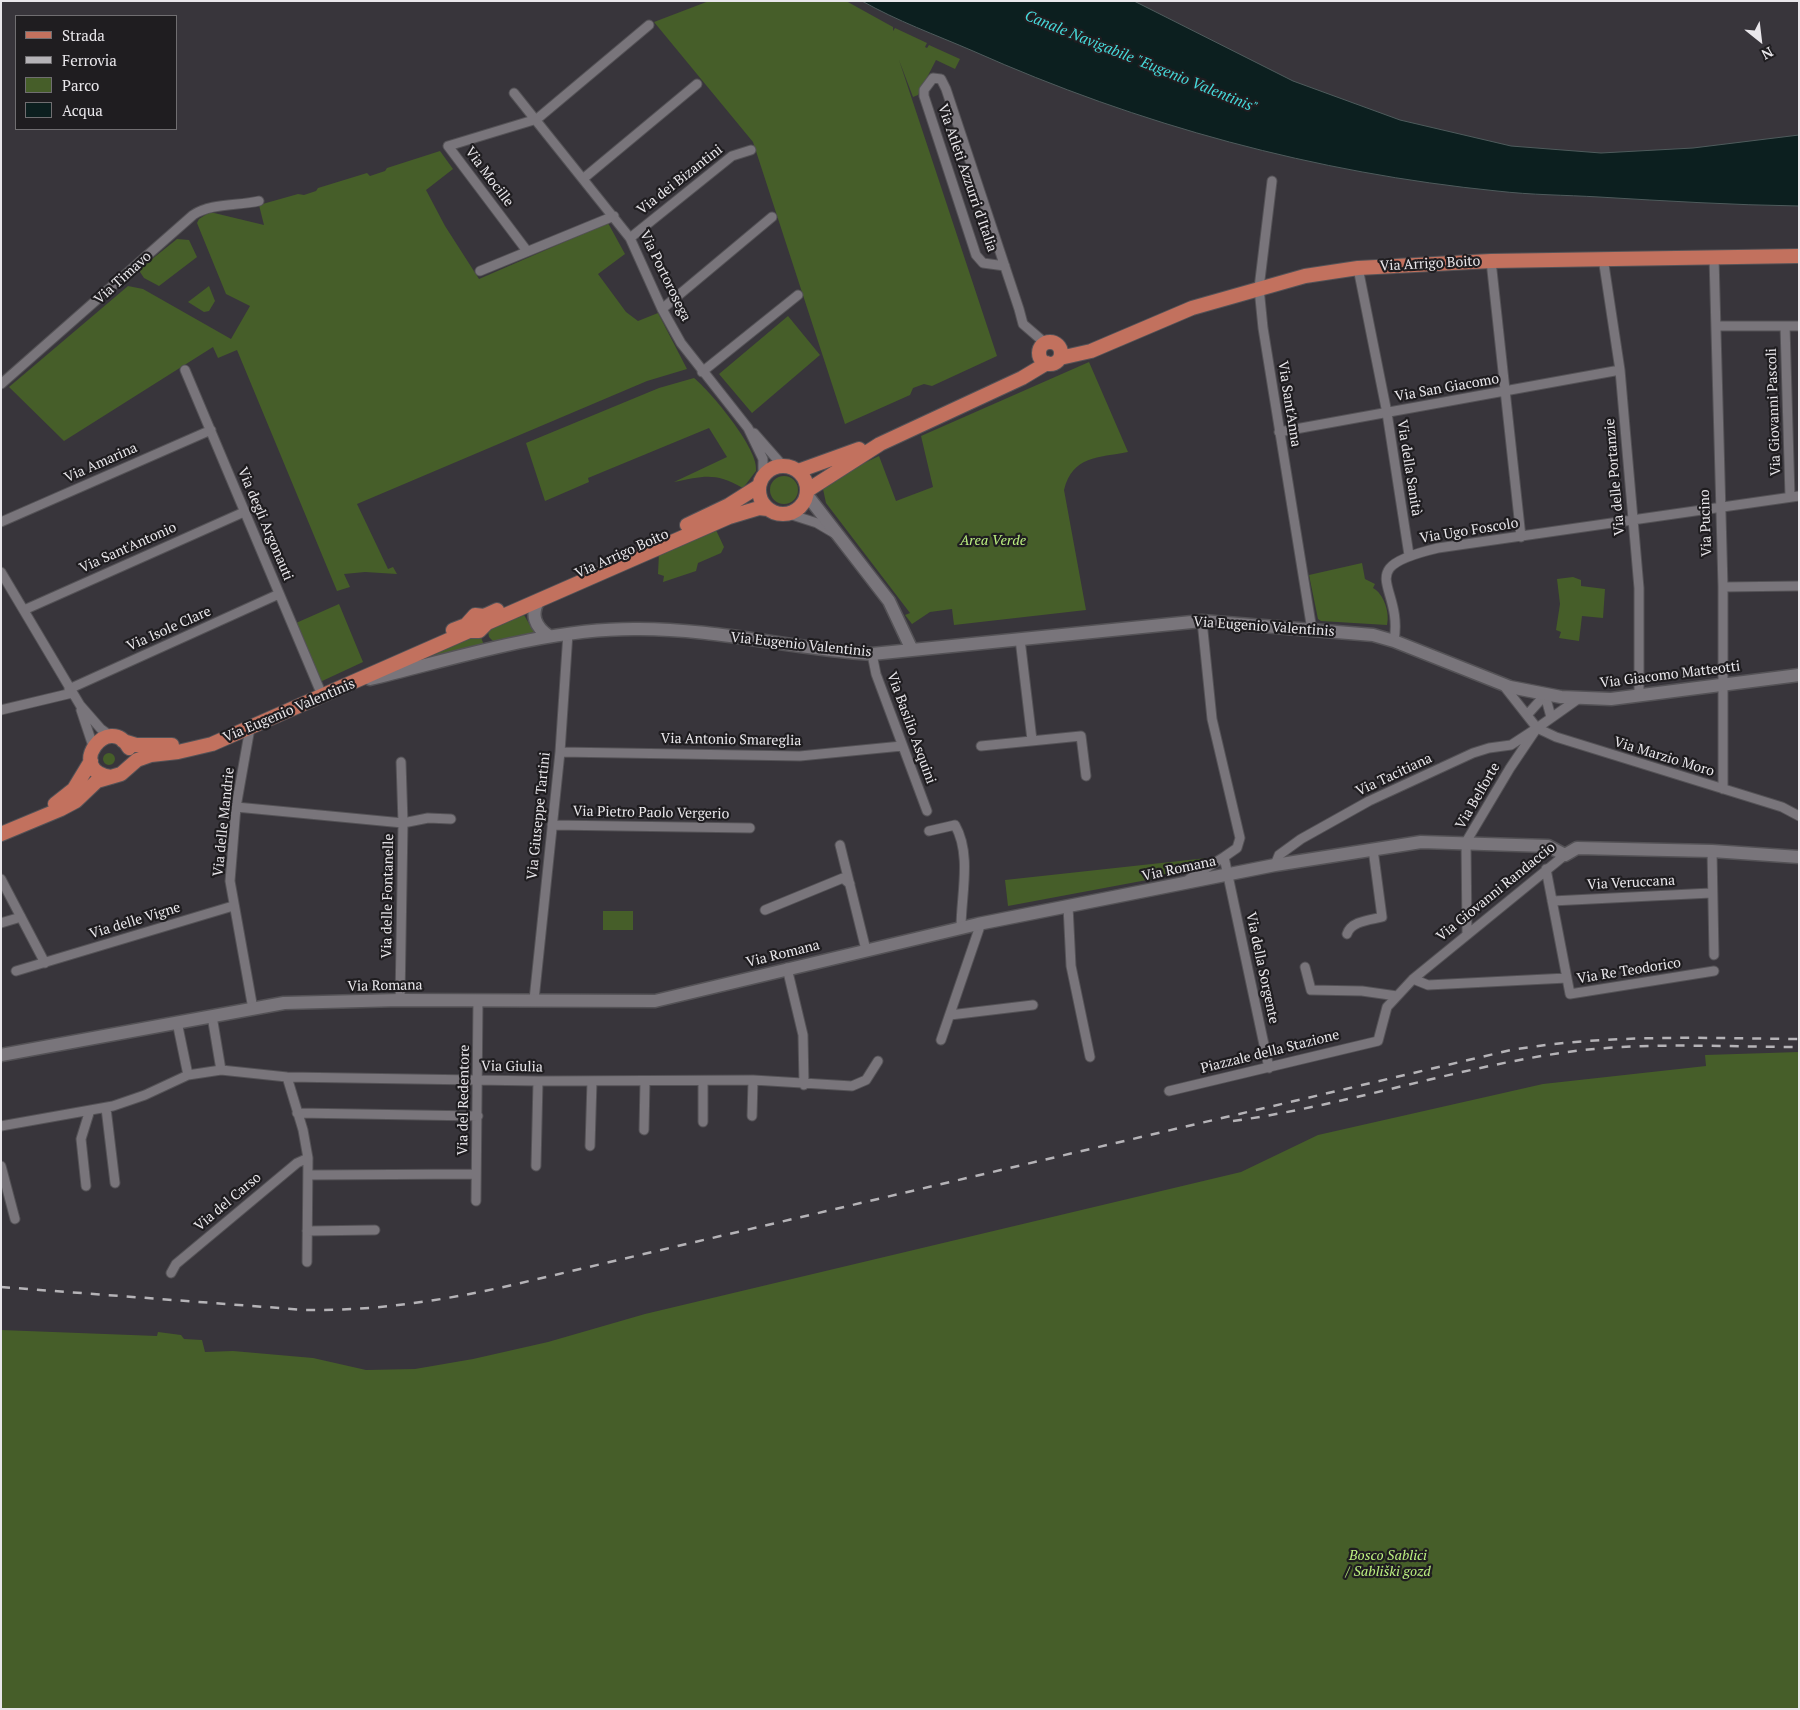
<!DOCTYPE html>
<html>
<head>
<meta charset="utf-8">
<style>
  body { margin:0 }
  #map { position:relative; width:1800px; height:1710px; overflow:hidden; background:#38353b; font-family:"PT Serif",serif }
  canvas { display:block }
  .frame { position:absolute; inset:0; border:2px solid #e9e7eb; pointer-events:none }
  .legend { position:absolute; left:15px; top:15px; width:162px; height:115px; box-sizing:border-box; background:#1f1d20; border:1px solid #706e71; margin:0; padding:6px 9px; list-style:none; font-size:15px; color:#e9e7eb }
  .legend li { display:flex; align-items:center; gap:10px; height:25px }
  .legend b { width:25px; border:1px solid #706e71 }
  .north { position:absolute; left:1735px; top:15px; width:50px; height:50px; -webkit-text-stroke:4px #1f1d20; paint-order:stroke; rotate:151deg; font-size:14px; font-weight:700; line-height:20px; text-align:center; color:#e9e7eb }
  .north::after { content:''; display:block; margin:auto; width:18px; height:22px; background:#e9e7eb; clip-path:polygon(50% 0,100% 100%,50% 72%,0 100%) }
</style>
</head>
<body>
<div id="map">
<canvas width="1800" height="1710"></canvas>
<div class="frame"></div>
<ul class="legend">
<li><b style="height:6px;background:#c2715e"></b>Strada</li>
<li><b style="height:6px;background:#b5b3b7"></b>Ferrovia</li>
<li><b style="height:14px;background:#465e29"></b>Parco</li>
<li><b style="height:14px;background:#0c1f1f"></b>Acqua</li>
</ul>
<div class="north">N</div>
</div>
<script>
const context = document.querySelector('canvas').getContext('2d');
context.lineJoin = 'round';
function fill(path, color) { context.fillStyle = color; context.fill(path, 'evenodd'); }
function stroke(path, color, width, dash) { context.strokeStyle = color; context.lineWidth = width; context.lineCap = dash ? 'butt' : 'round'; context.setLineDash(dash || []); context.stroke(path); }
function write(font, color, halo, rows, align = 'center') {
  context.font = font + ' "PT Serif",serif'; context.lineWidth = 4.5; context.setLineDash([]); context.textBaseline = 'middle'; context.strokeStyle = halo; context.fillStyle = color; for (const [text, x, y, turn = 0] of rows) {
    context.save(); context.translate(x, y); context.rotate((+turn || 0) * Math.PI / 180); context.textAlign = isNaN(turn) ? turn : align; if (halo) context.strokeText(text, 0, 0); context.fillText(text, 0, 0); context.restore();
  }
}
fill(new Path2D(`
  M709,1h137l47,26v4l2,-3 32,15 -2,4 2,1 2,-3 31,14 -5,10 -19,-9 -18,35 -5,2 -14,-37 98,296 -65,30 -8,-2 -11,4 -3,7 -65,29 -92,-282 -99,-120z
  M440,151l13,18 -27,21 19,36 34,53 129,-56 17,31 -27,20 28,38 12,9 20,-8 29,56 -40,12 -290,123 31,65 5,-2 4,7 -32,-2 -21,2 6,13 -13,4 -100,-241 -19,8 -5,-11 -149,94 -55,-54 119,-101 15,3 88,50 19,-33 -24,-12 -29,-71 2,-4 11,-7 54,13 -5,-20 39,-11 6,1 12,-4 2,-3 49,-15 3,3 15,-5 2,-3z
  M177,239l12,1 8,17 -38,29 -15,-8 -4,-6 1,-4z
  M209,286l6,15 -6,10 -5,1 -16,-10z
  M788,316l32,39 -68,58 -33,-39z
  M1089,362l39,90c-30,6 -55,3 -64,38l22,120 -132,15 -2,-16 -22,3 -18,12 -7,-9 5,-2 -84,-110 -3,-14 33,-22 23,-11 17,45 37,-14 -12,-51z
  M694,378c16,13 66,72 62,93l-13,17c-28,-16 -39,-12 -69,-6l53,-25 -18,-29 -121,50 1,4 -44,19 -19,-58 133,-55z
  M770 490a14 14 0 1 1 28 0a14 14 0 1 1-28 0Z
  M716,530l8,17 -3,6 -23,10 -2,8 -33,11 1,-6 -6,-2 1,-21z
  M1362,563l3,16 10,5 -2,4c11,6 17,25 14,37l-66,-4 -3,-2 -9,-44z
  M1573,577l8,3v6l24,3 -2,29 -21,-2 -3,25 -20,-3 2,-6 -5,-2 4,-26 -3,-25z
  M339,604l24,58 -43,20 -24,-59z
  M524,615l10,17 -39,11 -6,-6 -1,-6 5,-3z
  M480,635l4,10 -57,13 44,-21z
  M103 759a6 6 0 1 1 12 0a6 6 0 1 1-12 0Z
  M1207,858l-12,9 -17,3 1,4 -171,32 -3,-26z
  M603,911h30v19h-30z
  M1799,1052v657h-1798v-379l156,6 1,-4 23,3 3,4 18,1 3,12 28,-1 80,7 53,12 49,-1 58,-10 75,-17 97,-28 596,-142 77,-37 225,-51 163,-18 -1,-11z`), '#465e29');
const water = new Path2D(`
  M862,1h272l159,80 107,39 111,26 90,7 92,-5 106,-13v71c-67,-1 -133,-5 -200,-9 -34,-2 -68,-2 -102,-6 -181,-18 -358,-66 -524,-140 -37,-16 -76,-30 -111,-50z`);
fill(water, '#0c1f1f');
stroke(water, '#4e5b5c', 1);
const street = new Path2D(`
  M514,93l116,145 32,71 19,34 67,85 15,31v18
  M584,178l113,-94
  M1272,181l-13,107 4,40 49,302
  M630,238l102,-82 19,-6
  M527,251l-79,-105 89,-27 112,-94
  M1714,257l9,330v202
  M1603,258l17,112 19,218v107
  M1491,261l30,276
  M1005,266l-22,-3 -7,-8 -52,-159v-6l9,-12 8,1 5,10 73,220 4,15 22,19
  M1358,268l29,145 22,142
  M480,271l134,-55
  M662,309l110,-92
  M1716,326h83
  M1785,326l5,171
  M185,370l134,318
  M702,372l96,-77
  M1,384l192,-169c18,-12 44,-9 66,-14
  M1279,432l341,-62
  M754,433l29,33
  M789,514l28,9 17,10
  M1,522l210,-92
  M1,572l79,133 21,24 11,8
  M1723,587l76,-1
  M24,610l220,-98
  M1202,621l10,98 28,119 -3,10 -13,9 45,211
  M1020,639l12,101
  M1394,641c10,-57 -45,-72 44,-93l361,-52
  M872,654l4,20 51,137
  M1504,686l33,42 19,9 226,70 17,9
  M69,689l210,-95
  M1545,695l6,22
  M1,710l71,-17
  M81,710l12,36
  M1527,715l18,-20
  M250,728l-14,79 -6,74 23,128
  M981,746l100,-10 5,40
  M560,752l240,4 102,-10
  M236,807l167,16 25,-5 23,1
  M552,825l198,3
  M929,831l26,-6c17,30 6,70 6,103
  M840,845l26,105
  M1712,851l2,104
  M1275,865l4,-10 22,-16 68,-38 104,-48 16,-5 22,-3 26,-17
  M1546,869l24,125 144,-23
  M1,879l44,84
  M1189,879l35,-22
  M1552,901l159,-8
  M1068,906l3,60 19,91
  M765,910l78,-32 7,6
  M1,923l20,-6
  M1467,933l-1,-91 44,-74 27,-40 41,-29
  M1347,934c4,-13 23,-14 35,-17l-9,-68
  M1305,967l6,23 51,1 35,5
  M787,968l16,67 1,50
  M16,971l217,-65
  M1413,979l15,6 139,-7
  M400,1000l3,-177 -2,-61
  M534,1000l26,-248 8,-119
  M950,1015l83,-10
  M212,1016l9,54
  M177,1022l11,53
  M941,1040l38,-111 -1,-5
  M287,1077l16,53 5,28 -1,104
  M703,1081v41
  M1169,1091l209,-50 9,-34 26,-28 152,-124
  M106,1108l9,75
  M297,1113l181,3
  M752,1116l1,-36
  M1,1126l112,-20 32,-11 43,-20 33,-5 66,7 251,4 215,-1 99,6 14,-6 12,-19
  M644,1130l1,-49
  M590,1146l2,-65
  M1,1166l14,53
  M536,1166l2,-85
  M308,1175l168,-1
  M86,1186l-5,-47 9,-29
  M476,1201l2,-201
  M307,1231l68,-1
  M171,1273l5,-9 121,-101 11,-5`);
const secondary = new Path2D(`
  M807,495l82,106 23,49
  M539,600c-9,14 -4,27 10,36
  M370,679c87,-21 175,-50 264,-50 80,-1 159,20 238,25l330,-33 171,14 21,6 116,46 51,10 50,2 188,-24
  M1,1055l283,-52 116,-3 255,1 323,-77 297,-59 146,-23 127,4 17,9 12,-7 135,3 87,6`);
const primary = new Path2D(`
  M1039 353a11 11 0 1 1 22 0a11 11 0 1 1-22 0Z
  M1060,358l31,-7 101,-43 113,-32 53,-8 133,-7 308,-5
  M759 490a24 24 0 1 1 48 0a24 24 0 1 1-48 0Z
  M798,471l61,-22
  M808,490l72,-46 142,-66 25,-15
  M687,525l42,-20 30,-19
  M453,630l13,-5 9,-10 9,1 13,-6
  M123,741l13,4h36
  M111,777c-47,-7 -2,-66 18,-29
  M55,804l19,-15 17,-28
  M1,834l60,-25 15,-8 21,-20 24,-7 16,-14 14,-5 27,-3 34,-8 257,-113h10l8,-8 242,-106 30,-9 9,1`);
stroke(street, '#545256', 11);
stroke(secondary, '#545256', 15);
stroke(primary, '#545256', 16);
stroke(street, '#79757b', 9);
stroke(secondary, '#79757b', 12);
stroke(primary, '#c2715e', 14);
stroke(new Path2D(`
  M1233,1121c116,-16 227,-55 342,-70 74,-9 150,-4 224,-4
  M1,1287l304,23c69,1 135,-9 203,-24l1003,-236c95,-16 191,-12 288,-11`), '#b5b3b7', 2.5, [9, 9]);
write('14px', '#e9e7eb', '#1f1d20', [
  ["Via Mocille",489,177,53],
  ["Via Atleti Azzurri d'Italia",967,178,71],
  ["Via dei Bizantini",680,180,-38],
  ["Via Arrigo Boito",1430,264,-3],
  ["Via Portorosega",665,276,64],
  ["Via Timavo",123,278,-42],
  ["Via San Giacomo",1447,388,-10],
  ["Via Sant'Anna",1289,404,81],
  ["Via Giovanni Pascoli",1774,412,-92],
  ["Via Amarina",101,463,-24],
  ["Via della Sanità",1409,468,81],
  ["Via delle Portanzie",1615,477,-95],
  ["Via Pucino",1706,523,-92],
  ["Via degli Argonauti",265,524,67],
  ["Via Ugo Foscolo",1469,531,-9],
  ["Via Sant'Antonio",128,548,-24],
  ["Via Arrigo Boito",622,554,-24],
  ["Via Eugenio Valentinis",1264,627,4],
  ["Via Isole Clare",169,629,-24],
  ["Via Eugenio Valentinis",801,645,6],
  ["Via Giacomo Matteotti",1670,675,-7],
  ["Via Eugenio Valentinis",289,711,-23],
  ["Via Basilio Asquini",911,728,70],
  ["Via Antonio Smareglia",731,740,1],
  ["Via Marzio Moro",1664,757,17],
  ["Via Tacitiana",1394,775,-25],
  ["Via Belforte",1478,796,-60],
  ["Via Pietro Paolo Vergerio",651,813,1],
  ["Via Giuseppe Tartini",539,816,-84],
  ["Via delle Mandrie",224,822,-84],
  ["Via Romana",1179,869,-12],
  ["Via Veruccana",1631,883,-3],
  ["Via Giovanni Randaccio",1496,892,-39],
  ["Via delle Fontanelle",388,896,-89],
  ["Via delle Vigne",135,921,-17],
  ["Via Romana",783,954,-14],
  ["Via della Sorgente",1262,968,78],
  ["Via Re Teodorico",1629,971,-9],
  ["Via Romana",385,986,-1],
  ["Piazzale della Stazione",1270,1052,-14],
  ["Via Giulia",512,1067,1],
  ["Via del Redentore",464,1100,-89],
  ["Via del Carso",228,1202,-40]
]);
write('italic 14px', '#bcf080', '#1f1d20', [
  ["Area Verde",993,541],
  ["Bosco Sablici",1388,1556],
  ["/ Sabliški gozd",1388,1572]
]);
write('italic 15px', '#46dadb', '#1f1d20', [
  ["Canale Navigabile \"Eugenio Valentinis\"",1141,62,22]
]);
</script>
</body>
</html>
